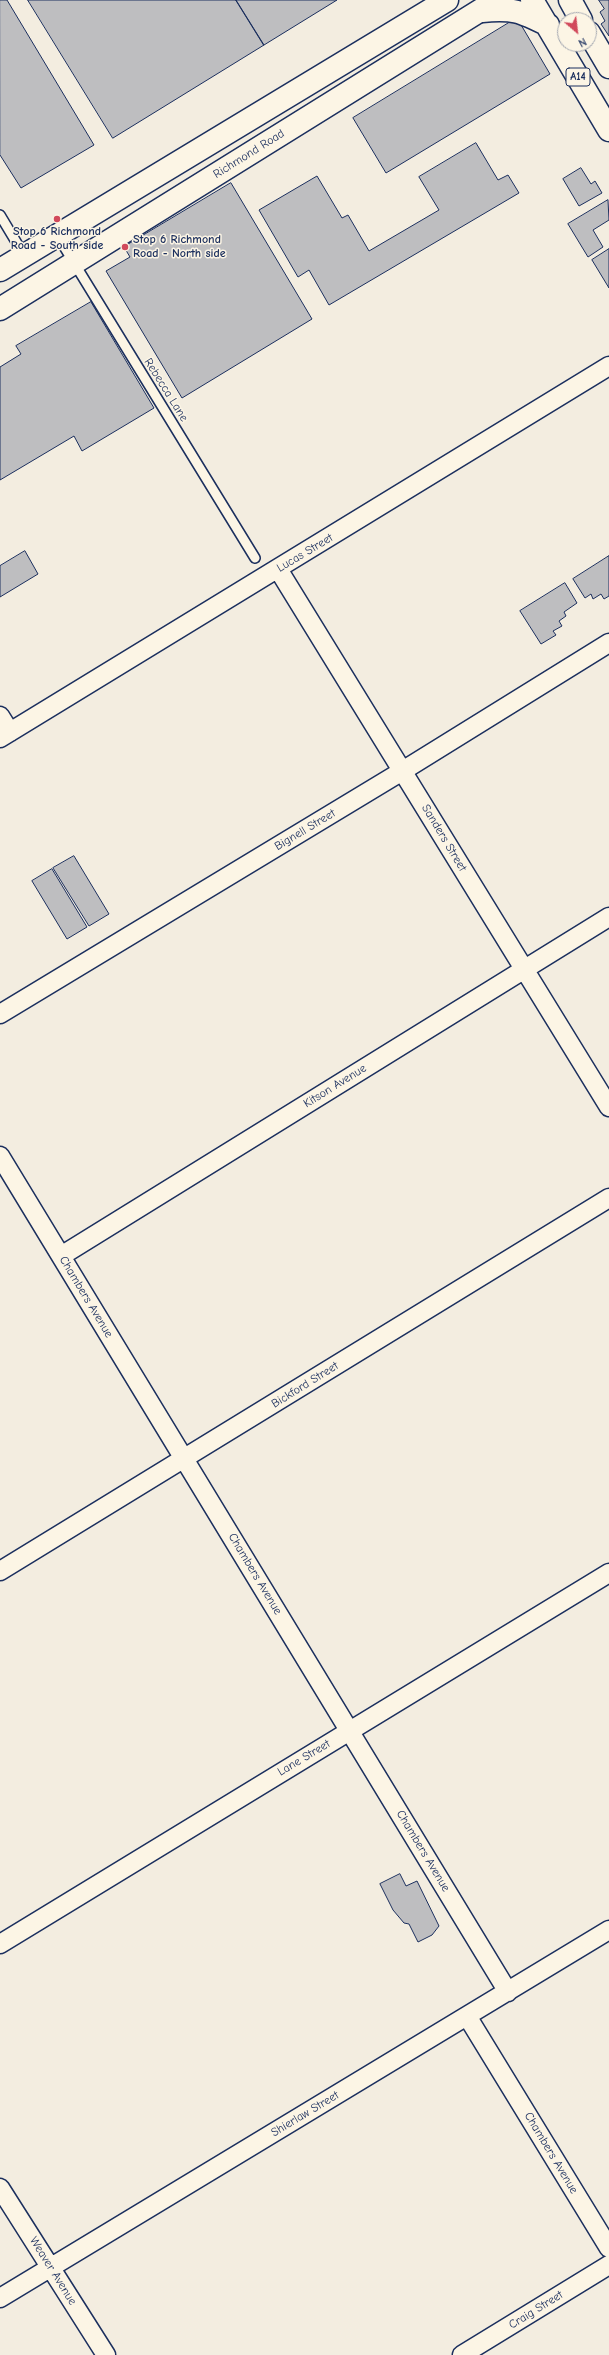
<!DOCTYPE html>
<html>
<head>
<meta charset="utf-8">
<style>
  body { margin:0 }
  #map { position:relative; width:609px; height:2355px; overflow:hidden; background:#f3ede0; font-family:"Comic Neue",sans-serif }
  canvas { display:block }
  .north { position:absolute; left:557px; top:12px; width:40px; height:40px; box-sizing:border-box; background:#fcf5e5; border:1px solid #a2a6af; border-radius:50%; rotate:152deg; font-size:11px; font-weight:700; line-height:16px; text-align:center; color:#1b2f5e }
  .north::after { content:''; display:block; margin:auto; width:14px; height:18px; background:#d1495b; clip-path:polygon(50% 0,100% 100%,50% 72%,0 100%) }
</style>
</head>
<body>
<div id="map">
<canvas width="609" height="2355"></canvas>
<div class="north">N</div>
</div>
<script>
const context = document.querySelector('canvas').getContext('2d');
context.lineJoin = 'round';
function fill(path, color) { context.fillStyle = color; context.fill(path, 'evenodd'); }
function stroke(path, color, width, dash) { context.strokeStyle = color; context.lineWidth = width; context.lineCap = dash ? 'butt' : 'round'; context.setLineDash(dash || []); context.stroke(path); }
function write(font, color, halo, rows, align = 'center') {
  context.font = font + ' "Comic Neue",sans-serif'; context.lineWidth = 3; context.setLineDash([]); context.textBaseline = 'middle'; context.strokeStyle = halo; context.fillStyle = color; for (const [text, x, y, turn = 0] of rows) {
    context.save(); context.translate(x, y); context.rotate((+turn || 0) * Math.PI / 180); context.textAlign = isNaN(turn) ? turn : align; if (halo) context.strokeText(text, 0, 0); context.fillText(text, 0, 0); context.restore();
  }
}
const building = new Path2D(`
  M0,0h7l87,145 -73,43 -21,-33z
  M28,0h208l28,45 -151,93z
  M236,0h101l-73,45z
  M599,0h10v36l-8,-12 4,-3 -5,-9 4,-3z
  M517,18l33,56 -164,99 -33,-55z
  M476,143l22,37 10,-5 11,18 -190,112 -20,-35 -11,7 -39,-67 58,-34 25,42 6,-3 21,36 70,-41 -20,-33z
  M581,168l10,16 4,-3 7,12 -23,13 -16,-27z
  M231,183l81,136 -130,79 -76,-127 24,-14 -6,-10z
  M608,200l1,20 -16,10 10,17 -15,10 -20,-33z
  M609,249v39l-17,-28z
  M91,302l63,106 -72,43 -8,-15 -74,44v-113l21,-13 -5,-8z
  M25,551l13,23 -38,23v-31z
  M609,556v40l-5,3 -3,-5 -8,5 -2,-5 -6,4 -12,-19z
  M565,583l12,20 -13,9 2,4 -7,5 3,5 -9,5 3,4 -15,9 -21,-33z
  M74,856l35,58 -20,12 -36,-58z
  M52,869l35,58 -20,12 -35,-58z
  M400,1874l6,12 11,-5 22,45 -7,9 -14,7 -9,-18 -5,-1 -11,-13 -13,-26z`);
fill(building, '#bebec0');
stroke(building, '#1b2f5e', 1);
const service = new Path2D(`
  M0,215l24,40
  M57,235l198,323`);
const minor = new Path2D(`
  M278,569l331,538
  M0,716l10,16
  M0,738l609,-372
  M0,1014l404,-244 205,-127
  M0,1156l508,836
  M61,1256l548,-339
  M0,1571l609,-373
  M0,1944l609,-371
  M467,2016l142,232
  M0,2188l106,167
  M0,2298l609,-368
  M462,2355l147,-90`);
const secondary = new Path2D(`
  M0,270l447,-270
  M0,309l497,-309`);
const primary = new Path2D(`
  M532,0l77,130
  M570,0l11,20
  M482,11c31,-3 38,0 66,14
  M589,33l20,34`);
stroke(service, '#1b2f5e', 12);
stroke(minor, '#1b2f5e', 21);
stroke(secondary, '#1b2f5e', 25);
stroke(primary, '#1b2f5e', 25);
stroke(service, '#fcf5e5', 9);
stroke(minor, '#fcf5e5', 18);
stroke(secondary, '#fcf5e5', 22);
stroke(primary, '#fcf5e5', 22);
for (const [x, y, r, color] of [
  [57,219,4,"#d1495b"],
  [125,247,4,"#d1495b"]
]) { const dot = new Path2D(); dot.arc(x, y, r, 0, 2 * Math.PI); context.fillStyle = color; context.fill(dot); stroke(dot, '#fcf5e5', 1.5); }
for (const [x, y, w] of [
  [578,77,24]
]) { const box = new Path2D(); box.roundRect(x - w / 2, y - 9, w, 18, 3); context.fillStyle = '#fcf5e5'; context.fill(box); stroke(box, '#1b2f5e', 1); }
write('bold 11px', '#1b2f5e', null, [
  ["A14",578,77]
]);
write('12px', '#1b2f5e', '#fcf5e5', [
  ["Richmond Road",249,154,-32],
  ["Rebecca Lane",166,390,58],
  ["Lucas Street",305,553,-31],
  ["Bignell Street",305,830,-31],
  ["Sanders Street",444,838,59],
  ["Kitson Avenue",335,1086,-32],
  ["Chambers Avenue",86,1297,59],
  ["Bickford Street",305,1385,-32],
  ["Chambers Avenue",255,1574,59],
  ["Lane Street",304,1758,-31],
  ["Chambers Avenue",423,1851,59],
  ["Shierlaw Street",305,2114,-31],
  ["Chambers Avenue",551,2153,59],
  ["Weaver Avenue",53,2271,58],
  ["Craig Street",536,2310,-32]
]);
write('bold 12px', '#1b2f5e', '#fcf5e5', [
  ["Stop 6 Richmond",57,232],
  ["Road - South side",57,246],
  ["Stop 6 Richmond",133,240,"left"],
  ["Road - North side",133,254,"left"]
]);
</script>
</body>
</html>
